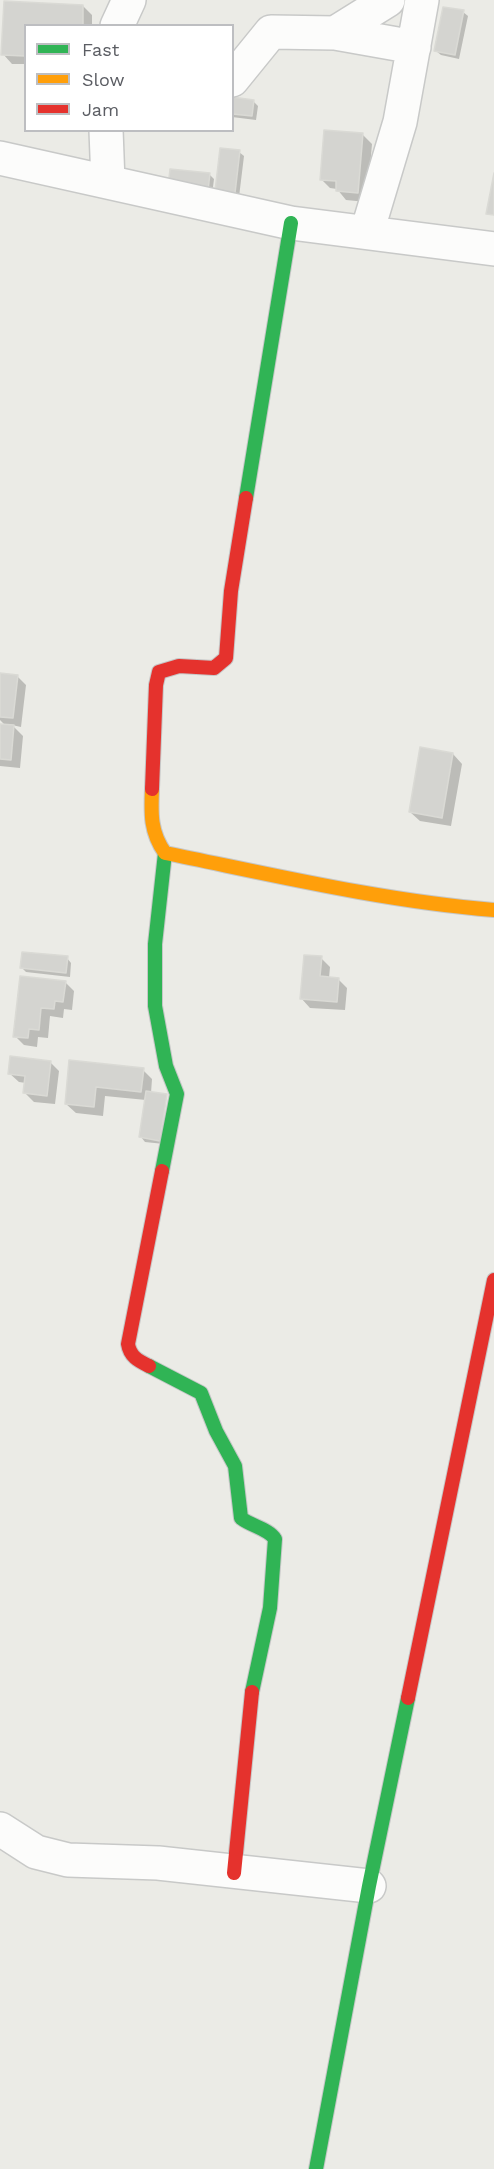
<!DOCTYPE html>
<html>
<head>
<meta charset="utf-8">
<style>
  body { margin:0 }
  #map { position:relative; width:494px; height:2169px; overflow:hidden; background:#ebebe6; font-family:"Work Sans",sans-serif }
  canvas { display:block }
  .legend { position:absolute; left:24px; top:24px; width:210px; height:108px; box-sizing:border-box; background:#fff; border:2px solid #bdbec1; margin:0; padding:8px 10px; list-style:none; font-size:18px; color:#5b5d63 }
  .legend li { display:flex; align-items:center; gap:12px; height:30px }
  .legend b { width:30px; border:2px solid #bdbec1 }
</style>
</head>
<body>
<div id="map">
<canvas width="494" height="2169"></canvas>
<ul class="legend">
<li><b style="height:8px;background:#30b455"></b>Fast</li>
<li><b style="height:8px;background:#ff9f0a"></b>Slow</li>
<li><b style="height:8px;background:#e5322d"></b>Jam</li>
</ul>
</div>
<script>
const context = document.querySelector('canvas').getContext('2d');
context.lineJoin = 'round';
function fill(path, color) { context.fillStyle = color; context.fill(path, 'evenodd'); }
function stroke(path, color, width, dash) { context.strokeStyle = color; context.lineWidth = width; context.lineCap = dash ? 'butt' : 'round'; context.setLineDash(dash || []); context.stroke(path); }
fill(new Path2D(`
  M6,2l77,4 9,9v11h-66v38h-14l-9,-10z
  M463,12l5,4 -9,43 -18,-4 -5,-4z
  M232,99l21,2 5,5 -2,14 -24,-3z
  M363,135l9,9 -5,58 -21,-2 -9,-11 -7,-1 -9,-9z
  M239,152l5,4 -5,41 -23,-7z
  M209,174l5,5 -2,16 -38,-4z
  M0,674l17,2 9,9 -5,42 -9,-2 11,11 -3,32 -20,-2v-40h6l-6,-6z
  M453,754l9,10 -11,62 -31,-5 -10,-9z
  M67,958l4,5 -1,14 -44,-5 -4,-4z
  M321,958l9,9 -1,11 9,1 9,9 -2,22 -35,-2 -9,-10z
  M65,982l9,9 -2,19 -8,-1 -1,9 -13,-2 -2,22 -10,-1 -1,10 -13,-2 -9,-9z
  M50,1062l9,9 -4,33 -21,-2 -10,-10 2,-9 -7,-1 -10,-9z
  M71,1062l72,8 9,9 -1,14 13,51 -19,-2 -4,-5 5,-37 -41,-4 -2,20 -27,-3 -10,-9z`), '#0003');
const building = new Path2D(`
  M4,1l79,4v21h-57v30l-25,-1z
  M443,7l21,3 -9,45 -21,-4z
  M232,97l22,3 -2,16 -20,-2z
  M324,130l39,3 -5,60 -22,-2v-10l-16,-1z
  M220,148l20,2 -5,43 -20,-2z
  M170,169l40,4 -2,18 -40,-4z
  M494,173v42l-8,-1z
  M0,673l18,2 -5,43 -13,-1z
  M0,724l14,1 -3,35 -11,-1z
  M420,747l33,6 -11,65 -33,-6z
  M22,952l46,4 -2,17 -46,-5z
  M304,955l18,1 -2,20 19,2 -2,24 -37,-3z
  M20,976l46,5 -3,21 -8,-1 -1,8 -13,-1 -2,22 -10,-1 -1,9 -15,-1z
  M10,1056l41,5 -4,35 -24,-3 2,-17 -17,-2z
  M69,1060l75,8 -3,24 -45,-5 -2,20 -29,-3z
  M146,1091l21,3 -7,47 -21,-4z`);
fill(building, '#d4d4d0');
stroke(building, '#dadad5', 1.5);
const street = new Path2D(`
  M117,26l12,-26
  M335,33l79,14
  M232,80l39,-48 64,1 53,-33
  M106,130l2,52
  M0,158l291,65 203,26
  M367,232l33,-110 22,-122
  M0,1829l36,23 32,8 90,3 211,23`);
const fast = new Path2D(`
  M246,498l45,-275
  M162,1171l15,-77 -11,-28 -11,-60v-62l10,-91
  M149,1366l52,27 15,38 19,35 6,52c10,8 28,11 34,21l-5,69 -18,84
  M316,2169l53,-283 39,-188`);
const slow = new Path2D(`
  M152,789c-1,24 -2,43 13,64 109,22 218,48 329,57`);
const jam = new Path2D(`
  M152,789l4,-104 3,-13 20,-6 35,2 12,-10 5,-67 15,-93
  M149,1366c-10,-5 -19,-9 -21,-22l34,-173
  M408,1698l86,-418
  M234,1873l18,-181`);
stroke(street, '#c8c9c8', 36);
stroke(fast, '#c6c7c7', 16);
stroke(slow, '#c6c7c7', 16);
stroke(jam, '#c6c7c7', 16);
stroke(street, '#fcfcfb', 33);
stroke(fast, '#30b455', 14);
stroke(slow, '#ff9f0a', 14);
stroke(jam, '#e5322d', 14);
</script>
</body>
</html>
